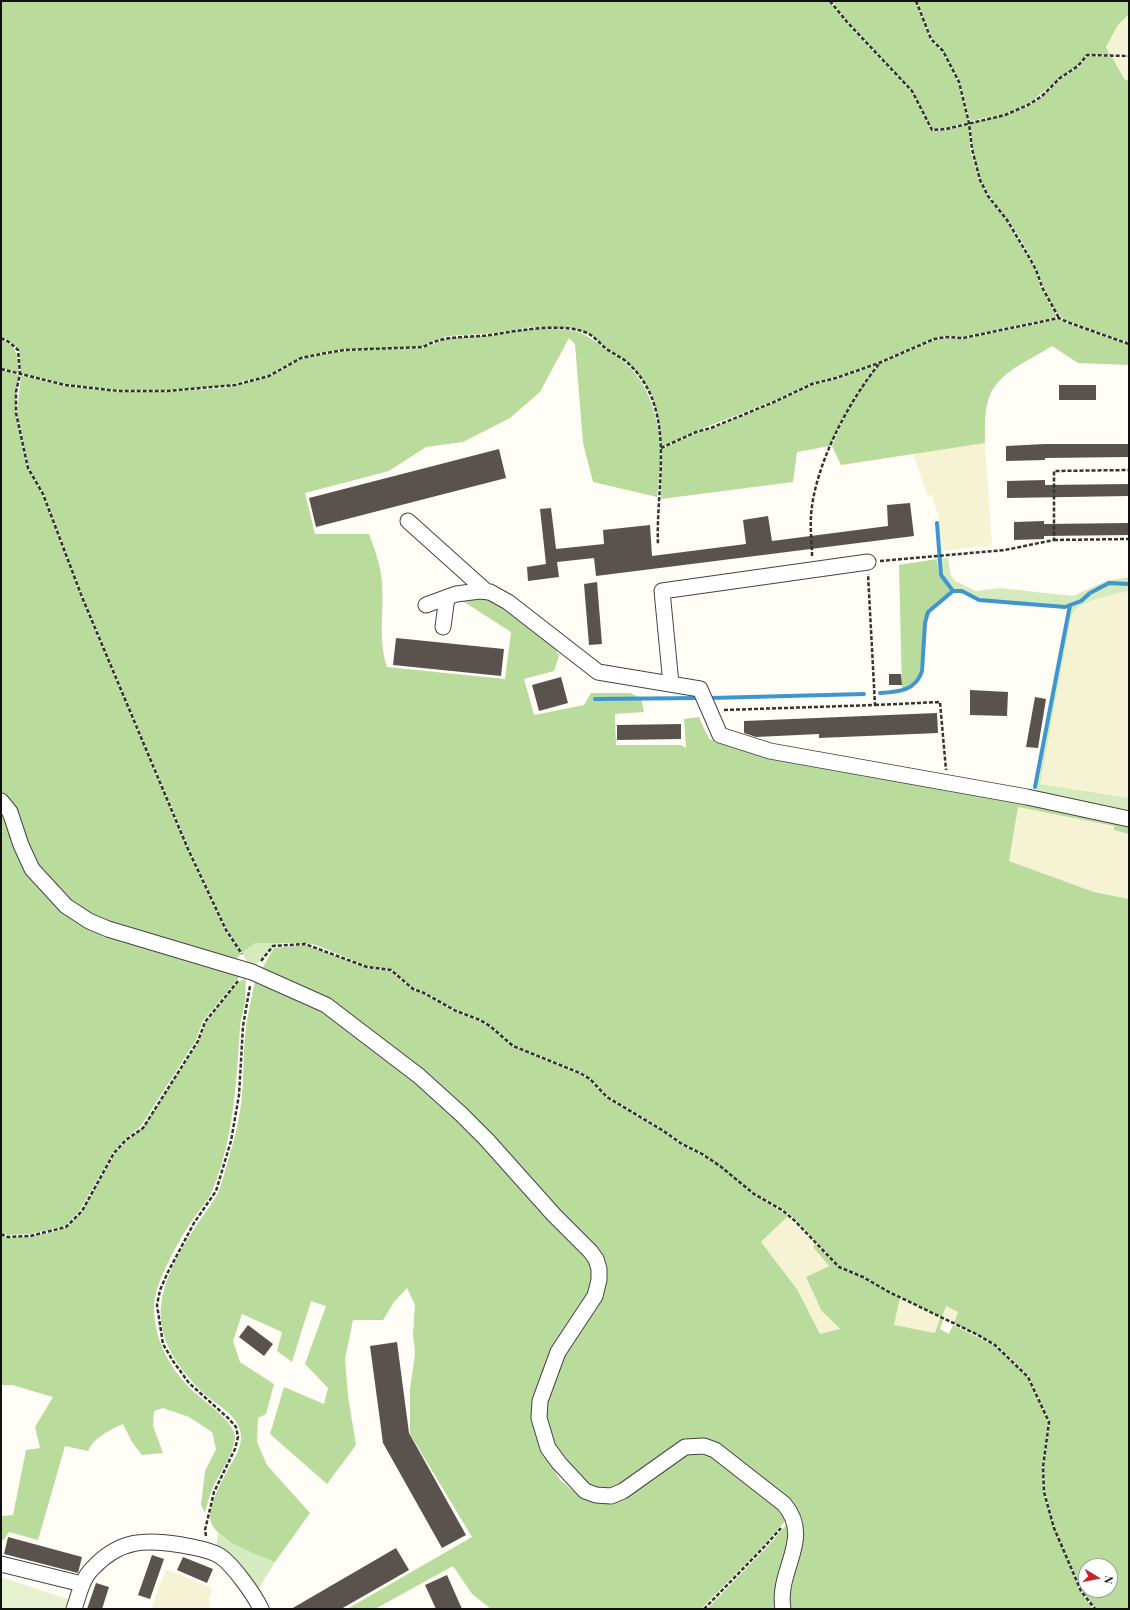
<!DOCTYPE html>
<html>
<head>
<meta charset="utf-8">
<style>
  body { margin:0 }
  #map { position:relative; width:1130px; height:1610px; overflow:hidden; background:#fffdf5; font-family:"Playfair Display",serif }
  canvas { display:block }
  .frame { position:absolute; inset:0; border:2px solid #111; pointer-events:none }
  .north { position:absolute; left:1078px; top:1558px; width:40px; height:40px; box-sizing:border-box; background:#fff; border:1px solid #a0a0a0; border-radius:50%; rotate:100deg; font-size:11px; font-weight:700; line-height:16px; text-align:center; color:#111 }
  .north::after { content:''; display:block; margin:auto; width:14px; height:18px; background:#c4262e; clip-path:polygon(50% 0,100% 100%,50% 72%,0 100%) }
</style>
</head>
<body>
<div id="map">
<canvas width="1130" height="1610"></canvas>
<div class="frame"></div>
<div class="north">N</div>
</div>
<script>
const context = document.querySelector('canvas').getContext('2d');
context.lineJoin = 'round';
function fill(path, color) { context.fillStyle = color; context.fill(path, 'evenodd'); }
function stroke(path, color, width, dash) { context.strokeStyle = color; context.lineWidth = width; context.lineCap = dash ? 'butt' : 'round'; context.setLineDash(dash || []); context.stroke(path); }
fill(new Path2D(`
  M1129,14v40l-19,1 -4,-8 12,-22z
  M1129,57v24l-5,-2 -12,-21z
  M985,443l7,102 -51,6 -2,-30 -7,-26h-5l-14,-42z
  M1129,591v207l-89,-14 31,-166 4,-9 15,-7 25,-9z
  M1018,807l96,19v4l15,4v65l-35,-7 -85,-31z
  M788,1216l27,28 -2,3 16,19 -23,11 15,33 19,20 -20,4 -23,-45 -36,-47z
  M900,1298l40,20 -5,15 -41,-8z
  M946,1306l12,6 -4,11 -12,-6z
  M166,1569l46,19 -3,11 2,10h-60z`), '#f6f3d4');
fill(new Path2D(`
  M940,558h8l3,18 4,5 21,10 24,-3 73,8 33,-15 23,-4v6l-20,-1 -19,10 -9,8 -16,6 -86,-7 -17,-9h-8l-12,-15z
  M1119,583l10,2v6c-12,2 -45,10 -54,19 -2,2 -3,6 -4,8l-31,166 89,14v15l-93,-21 35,-186c17,-7 28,-21 48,-23z
  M271,942l14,2 -13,2 -20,24 -10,-17 13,-10z
  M218,1533l7,6 50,23 -18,29 -33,-42 -8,-3z`), '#d5ebbd');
fill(new Path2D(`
  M1,1h828l17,22 65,69 20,39 15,-1 23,-6 1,25 9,32 8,15 19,24 22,38 7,12 7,20 15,27 -94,20 -17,-1 -12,2 -55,24 -43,15 -24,6 -39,18 -77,30 -35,16 -2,-25 -7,-27 -8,-14 -20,-22 -16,-10 -19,-16 -16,-5 -42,-1 -35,6 -47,3 -17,5 -9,5 -44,3h-35l-18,3 -25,5 -33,18 -44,11 -57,4h-49l-53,-6 -44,-11 -2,-23 -9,-9 -9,-4z
  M832,1h83l15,39 12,12 16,31 10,39 -22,6 -14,1 -20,-38 -64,-69z
  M917,1h212v13l-11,11 -12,22 4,8 -23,-1 -9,11 -18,13 -32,26 -23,10 -35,7 -10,-39 -17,-31 -11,-13z
  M1087,56l25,1 12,22 5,2v262l-62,-22c-16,-9 -23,-35 -30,-51 -6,-14 -21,-40 -31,-52 -9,-13 -19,-24 -25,-38 -8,-18 -9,-37 -11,-57l35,-8 24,-9 13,-9 19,-18 18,-12z
  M1059,319l7,4 63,22v20l-51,-2 -26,-17c-21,14 -55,26 -63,52 -5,14 -4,30 -4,45l-144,22 -9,-19 14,-32 17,-30 16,-20 55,-24 12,-2 18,1z
  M531,329c14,0 30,-1 43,2 14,3 22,12 34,20 5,3 11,6 15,10 39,33 41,90 34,136l-64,-15 -10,-39 -8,-99 -6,-6 -29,54 -30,26 -47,24 -37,5 -37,24 -84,22 10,41h54c6,16 12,32 13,49 2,28 -4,56 5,84l118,12 6,-47 -53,-34 30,-3 66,51 5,10 -5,15 -30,8 10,36 50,-10 7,-12h39l11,5 3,14 -29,2 1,31h65l5,3 -2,-29 15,-2 10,22 16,5 128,28 276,52v10l-15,-4v-4l-96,-19 -9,54 85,31 35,7v710h-33l-15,-19 -26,-62 -10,-37 -1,-24 6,-45 -21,-46 -33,-32 -42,-21 4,-11 -12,-6 -4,11 -53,-26 -26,-15 -24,-10 -44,-47 -12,-10 -29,-16 -52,-40 -20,-10 -19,-14 -55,-33 -17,-17 -10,-7 -68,-27 -23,-20 -10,-6 -24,-9 -31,-18 -12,-4 -22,-19 -24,-3 -51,-21 -11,-2h-50l-13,10 -15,-23 -38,-82 -106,-251 -39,-103 -15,-26 -12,-55 4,-38 44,11 53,6h49l57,-4 45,-11 32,-18 25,-5 18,-3 79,-3 26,-10 47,-3 18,-4zM1086,1566h24v24h-24z
  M1,339c18,9 16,16 18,34l-18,-5z
  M876,365c-20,25 -33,51 -46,81l-33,6 -4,30 -132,17 1,-50 35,-16 15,-4 62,-26 38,-18 25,-6z
  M1,370l18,5 -3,17 -1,21 12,55 15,26 39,103 106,252 38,82 16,23 -10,10 -107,-33 -51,-25 -31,-33 -41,-78z
  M937,559l2,17 13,15 -25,20 -2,11 -6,55 -6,7 -11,6 -3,-125z
  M1,806l58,101 181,69 -37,45 -7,19 -55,86 -16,13 -12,13 -33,58 -15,16 -35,8 -22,1 -7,-3z
  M305,945l62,23 23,3 22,19 12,4 31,18 24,9 10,5 23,20 68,28 9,6 18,18 54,32 20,15 20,10 19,12 33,27 35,22 -27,26 36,47 23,45 20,-5 -19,-19 -15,-33 23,-11 -16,-19 2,-3 23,23 24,10 38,21 -6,27 41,8 5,-15 3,2 -3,9 9,5 4,-9 42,21 32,31 21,45 -6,45 1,25 11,36 26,63 13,18h-306l16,-77 -2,-10 -103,-79 -76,43 -25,5 -38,-33 -14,-42 4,-33 55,-111 -206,-215 -138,-85 14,-24z
  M246,978c-1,8 0,16 -1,24 -1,9 -5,18 -5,27 -4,54 -6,108 -27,160 -4,10 -13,21 -20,30 -13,20 -39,64 -39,88 0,30 13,56 33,78 11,13 48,35 48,52 -1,18 -16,36 -23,53 -3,7 -5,15 -7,23l-4,-8 4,-34 11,-22 -4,-17 -23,-15 -26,-9 -9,3 -1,15 10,27 -21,2 -10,-13 -9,-18c-13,6 -29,13 -35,27l-23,-5 -27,94 -29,-8 -5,8h-3v-24l12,-1 13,-65 14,-2 -5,-21 18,-30 -41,-12h-11v-150l6,3 24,-1 36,-9 15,-16 33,-58 12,-13 16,-13 56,-86 7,-19 31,-40z
  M255,981l50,19 32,20 120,95 135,147 3,19 -54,99v67l19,33 22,18 19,5 78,-46 17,-3 19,3 65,49 7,13 -25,28 -61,62h-210l-19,-15 -19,-28 -78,43h-28l125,-72 -62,-103v-45l5,-36 -2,-19 2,-29 -8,-17 -13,14 -11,18h-30l-8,39 3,37 8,49 -29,39 -57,-50 14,-47 40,17 4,-16 -23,-24 21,-58 -15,-5 -19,61 -15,-11 5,-19 -40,-18 -9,27 7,21 34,22 -8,30 -8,4 -1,24 10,23 43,48 -35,49c-17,-8 -63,-22 -65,-44 -1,-13 11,-35 17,-47 6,-10 14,-22 14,-34 0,-21 -26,-33 -39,-45 -19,-19 -39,-44 -41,-72 -3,-34 18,-67 36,-96 7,-10 15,-20 21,-31 4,-9 6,-20 9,-29 7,-23 13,-46 15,-69 2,-23 1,-46 4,-68 2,-15 6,-31 9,-46z
  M788,1523l2,4 -10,82h-73l58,-60z`), '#b9dc9c');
fill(new Path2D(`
  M1,1577l72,24 -3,8h-69z`), '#e6f2cf');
stroke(new Path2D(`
  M937,523l4,52 12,16
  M880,693c18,-1 36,-2 42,-22l3,-48 3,-11 25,-21h9l17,9 86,7 16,-6 9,-8 19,-10 20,1
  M711,698l153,-4
  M595,699l104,-1
  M1035,787l35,-182`), '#3f96cf', 4);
fill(new Path2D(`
  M1059,385h37v15h-37z
  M1045,444h84v13l-84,1v2l-39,1v-15z
  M499,449l7,29 -190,49 -7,-29z
  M1045,480v5l84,-1v12l-122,2v-17z
  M910,503l4,33 -318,40 -2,-18 -37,4 2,15 -31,4 -1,-14 19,-3 -6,-55 11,-1 5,41 48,-5 -1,-14 47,-5 2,31 94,-12 -3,-24 25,-4 4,25 116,-15 -1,-21z
  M1044,521v3l85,-1v12l-85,1v3l-30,1v-18z
  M597,582l5,62 -13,1 -5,-61z
  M396,638l108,11 -3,27 -108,-11z
  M889,674h12l1,11h-13z
  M561,677l7,26 -29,8 -7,-26z
  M970,690l38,2 -1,24 -37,-1z
  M1035,697l11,2 -8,49 -12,-1z
  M937,713l1,20 -119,5v-4l-63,3 -12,-4v-12z
  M681,724v15l-64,1v-15z
  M248,1325l25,19 -9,12 -25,-19z
  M397,1342l12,91 57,102 -24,13 -59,-105 -13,-97z
  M8,1537l74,20 -4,16 -74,-19z
  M396,1548l13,22 -68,39h-50z
  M152,1555l12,4 -14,40 -12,-4z
  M183,1557l30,12 -6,14 -30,-13z
  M447,1575l15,34h-26l-11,-24z
  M96,1583l13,4 -7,22h-15z`), '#5a524d');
const minor = new Path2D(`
  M408,521l79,71
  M426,605l30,-11 24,-3 10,1 18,10 90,70 102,17 20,46 50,16 257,46 102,22
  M443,627l4,-30
  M671,684l-9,-93 206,-29
  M1,801l9,11 11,33 11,24 34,37 23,15 19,8 144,43 74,33 93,71 42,38 26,26 67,75 36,36 6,8 3,10v11l-4,16 -37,56 -18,49 -1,17 9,30 11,15 26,28 11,4 15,1 12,-5 62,-44 19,-1 11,4 69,54c30,35 -8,66 -1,105
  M1,1564l81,20
  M74,1609c5,-14 8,-31 19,-41 27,-29 53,-29 89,-23 13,3 26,4 38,11 13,9 34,38 41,53`);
stroke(minor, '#444', 17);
stroke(new Path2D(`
  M830,1l17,21 65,69 20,39 14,-1 59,-14 23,-10 14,-9 18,-18 18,-12 9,-11 42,1
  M916,1l15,38 12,12 16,31 10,41 3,26 8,31 8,16 19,24 22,37 7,13 7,19 16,29
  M1,338l8,4 9,8 2,24 -4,18v21l12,55 15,26 39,103 106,252 38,81 16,24
  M1,369l64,16 36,4 17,2h49l68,-6 34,-9 32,-18 25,-5 18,-3 79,-3c25,-14 47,-8 74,-13 23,-4 70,-12 92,0 7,4 12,11 19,16 5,3 10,6 15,9 57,45 32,126 35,186
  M661,448l35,-16 15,-4 63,-26 38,-18 24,-6 43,-15 55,-24 12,-2 17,1 96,-20 8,4 62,22
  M1054,540l75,-1
  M812,556c0,-13 -2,-27 -1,-40 3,-49 37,-114 68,-152
  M880,561l125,-11 49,-10v-69l75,-1
  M875,705l65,-3 6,68
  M724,710l151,-5 -7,-131
  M261,961l12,-15 32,-2 62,23 24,3 22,19 11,4 32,18 24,9 10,6 23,20 67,27 10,6 17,18 55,33 20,14 20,10 18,12 34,28 28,16 12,10 45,47 24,10 26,15 89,43 17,10 33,32 21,45 -6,45 1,25 10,36 27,63 14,18
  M1,1234l7,3 22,-1 36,-9 16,-16 32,-58 12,-13 17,-12 55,-87 7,-19 33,-41
  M206,1536l-1,-6 9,-38 21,-43 3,-12 -2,-10 -8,-9 -39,-35 -16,-22 -10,-17 -6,-39 3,-15 8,-18 26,-49 22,-32 15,-50 8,-46 4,-69 7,-40
  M704,1609l60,-62 17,-19`), '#333', 2.5, [4, 2]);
stroke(minor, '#fff', 15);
</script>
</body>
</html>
